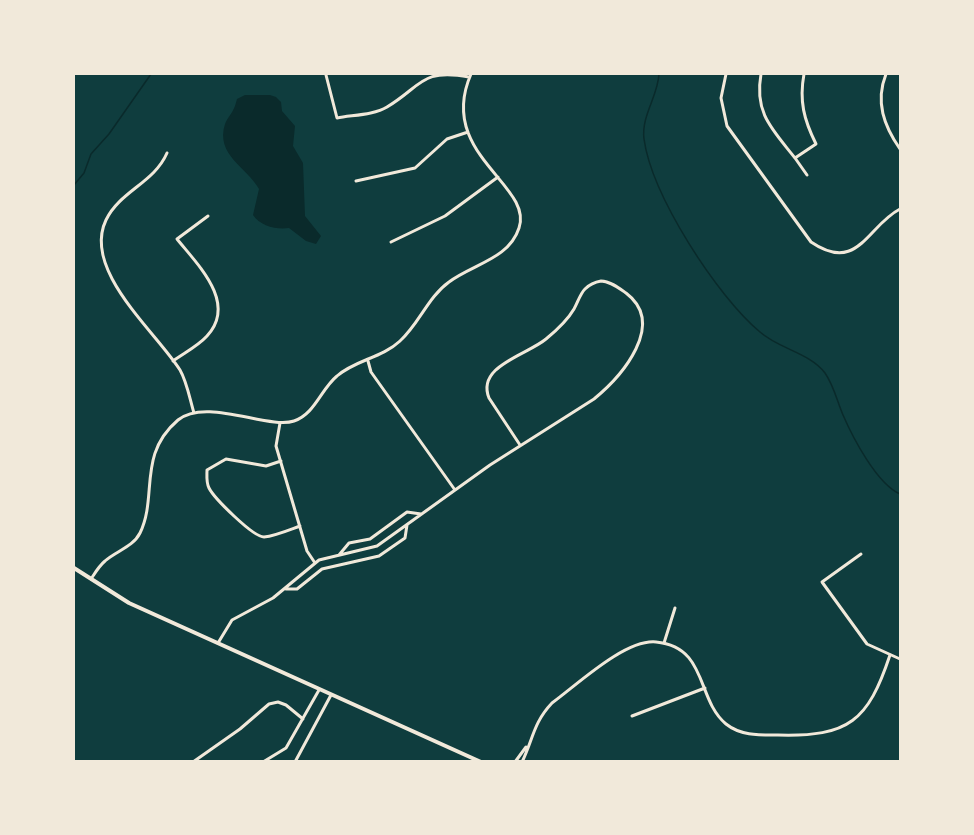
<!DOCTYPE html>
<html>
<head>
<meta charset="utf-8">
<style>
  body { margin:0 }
  #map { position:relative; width:974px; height:835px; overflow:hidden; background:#0f3d3e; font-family:Lato,sans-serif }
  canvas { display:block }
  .frame { position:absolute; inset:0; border:75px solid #f1e9da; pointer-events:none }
</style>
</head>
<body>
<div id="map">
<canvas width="974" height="835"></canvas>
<div class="frame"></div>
</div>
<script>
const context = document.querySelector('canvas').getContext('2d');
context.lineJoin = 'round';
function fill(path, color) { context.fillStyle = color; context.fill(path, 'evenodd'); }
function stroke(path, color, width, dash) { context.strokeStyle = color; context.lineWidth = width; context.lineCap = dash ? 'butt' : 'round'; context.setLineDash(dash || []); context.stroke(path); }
fill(new Path2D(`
  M245,95h25l6,2 5,5 1,9 13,15 -2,20 10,17 2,53 16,20 -5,8 -10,-3 -17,-13c-12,2 -29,-2 -36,-13l6,-26c-12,-22 -44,-34 -34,-65 4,-10 8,-9 12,-25z`), '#0a2a2b');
stroke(new Path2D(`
  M659,74c-1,22 -18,42 -15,65 8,57 73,157 116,193 19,17 50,21 65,41 9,13 12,28 18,42 10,23 34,69 57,79
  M74,185l10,-12 7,-19 18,-20 42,-60`), '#0a2a2b', 1.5);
stroke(new Path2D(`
  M726,74l-5,24 6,28 84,116c47,32 56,-16 89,-33
  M761,74c-7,39 11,55 34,84l21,-14c-12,-24 -17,-43 -12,-70
  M886,74c-11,28 -2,52 14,75
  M326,75l11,43c15,-3 37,-3 50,-11 35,-21 34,-39 82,-30
  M167,153c-13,30 -47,38 -61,67 -24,50 49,111 74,150 7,12 10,30 14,43
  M795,158l12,17
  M356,181l59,-13 32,-29 21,-7
  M391,242l54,-26 53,-39
  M173,361c11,-8 25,-15 34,-25 31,-33 -10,-72 -30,-97l31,-23
  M368,361l3,11 84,118
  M280,423l-4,23 31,105 8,12
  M281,461l-15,5 -40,-7 -19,11c0,6 -1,12 2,18 5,10 44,49 55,49 11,-1 25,-7 36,-11
  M861,554l-39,28 45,62 33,15
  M339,555l10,-12 21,-4 37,-27 14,2
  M91,579c4,-6 8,-13 14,-18 11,-10 28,-14 35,-28 18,-37 -3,-78 38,-113 28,-23 91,10 116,1 21,-7 27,-32 43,-45 18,-16 45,-18 63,-35 19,-17 28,-44 49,-59 24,-18 60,-23 70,-54 15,-43 -83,-74 -48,-154
  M286,589h11l25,-20 57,-13 26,-18 2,-13
  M218,643l14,-23 41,-22 46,-38 58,-14 113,-81 104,-66c28,-23 73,-75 32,-106 -7,-5 -16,-12 -25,-12 -6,1 -11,3 -16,8 -5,5 -7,13 -11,20 -7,12 -17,21 -28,30 -19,16 -70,27 -57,59l31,47
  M664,643l11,-35
  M632,716l73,-28
  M193,762l47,-33 29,-25 9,-2 8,3 17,14
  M263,762l23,-14 33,-58
  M295,762l36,-67
  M515,762l11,-15
  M522,762c11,-22 11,-39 30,-59 25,-18 73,-64 104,-61 52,5 40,57 70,82 15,12 34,11 52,11 71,2 90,-14 112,-80`), '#f1e9da', 3);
stroke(new Path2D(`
  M74,568l55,35 352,159`), '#f1e9da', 4);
</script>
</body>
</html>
